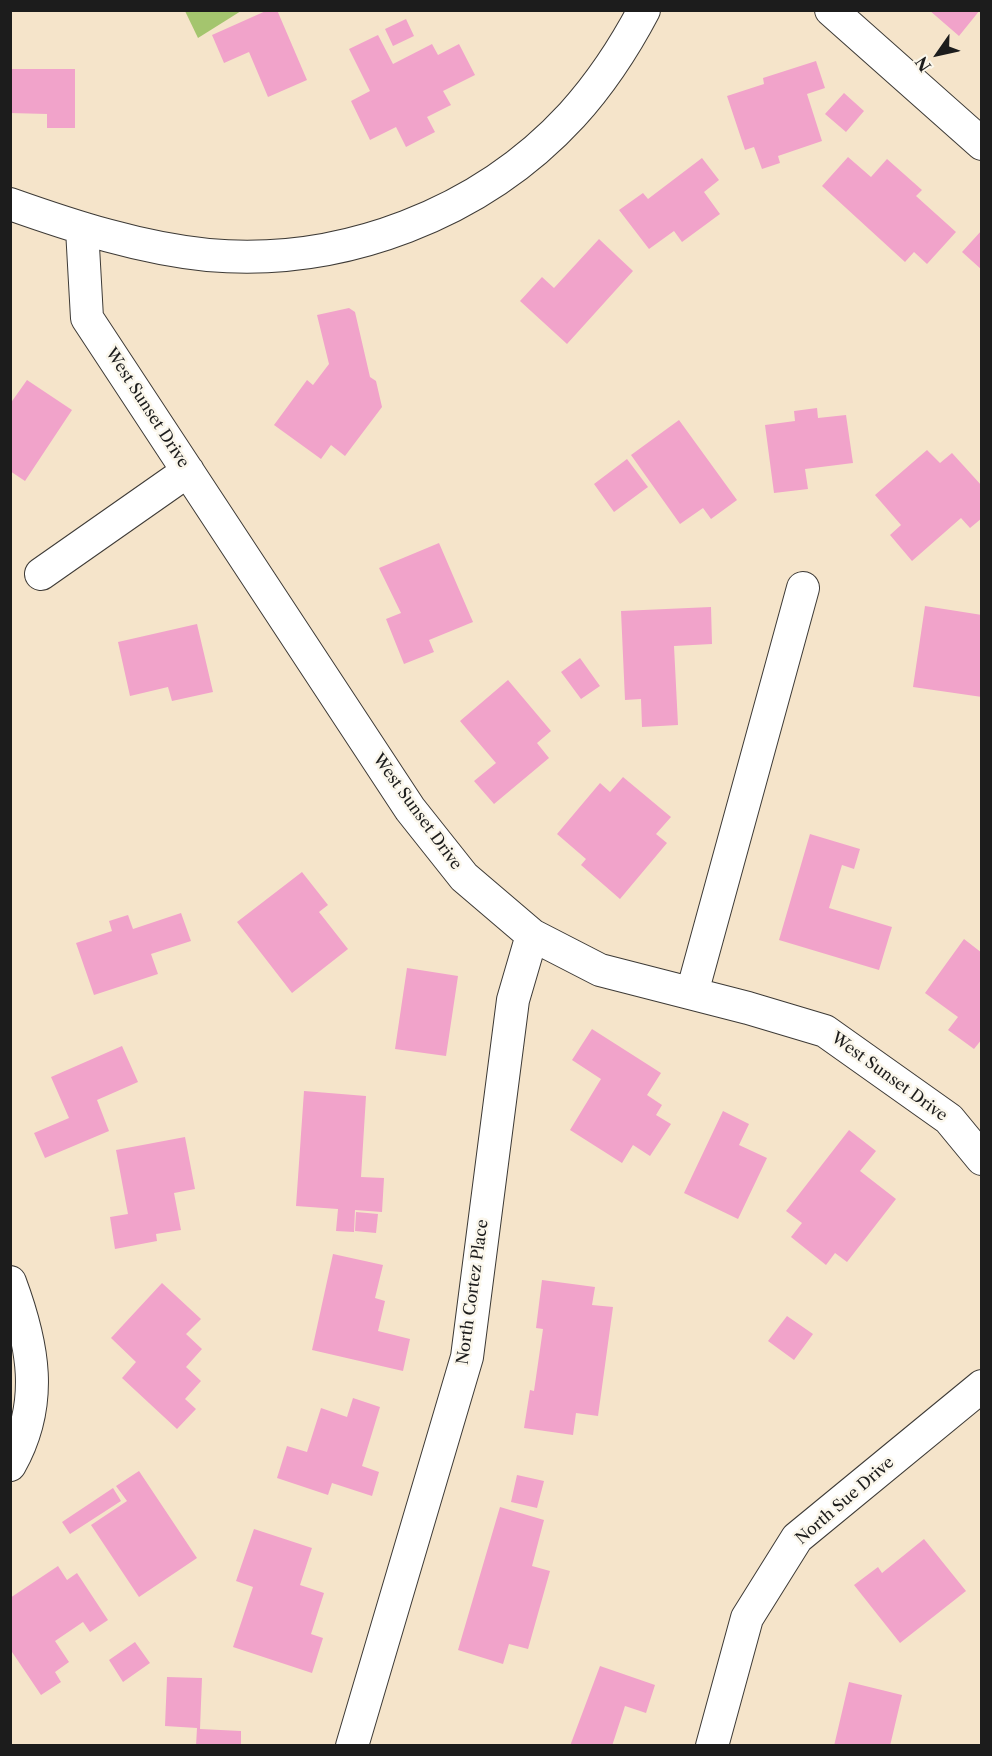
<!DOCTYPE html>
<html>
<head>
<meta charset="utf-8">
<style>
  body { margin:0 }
  #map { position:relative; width:992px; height:1756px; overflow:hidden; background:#f5e4ca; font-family:"Libre Caslon Text",serif }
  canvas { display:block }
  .frame { position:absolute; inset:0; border:12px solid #1c1c1c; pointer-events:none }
  .north { position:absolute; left:908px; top:24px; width:60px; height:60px; -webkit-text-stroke:4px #fbf7ec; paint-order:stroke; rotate:236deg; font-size:16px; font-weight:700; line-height:24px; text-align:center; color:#1c1c1c }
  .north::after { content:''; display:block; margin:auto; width:21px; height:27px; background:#1c1c1c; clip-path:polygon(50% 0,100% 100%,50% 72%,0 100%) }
</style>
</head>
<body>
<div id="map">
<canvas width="992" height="1756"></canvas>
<div class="frame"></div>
<div class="north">N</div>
</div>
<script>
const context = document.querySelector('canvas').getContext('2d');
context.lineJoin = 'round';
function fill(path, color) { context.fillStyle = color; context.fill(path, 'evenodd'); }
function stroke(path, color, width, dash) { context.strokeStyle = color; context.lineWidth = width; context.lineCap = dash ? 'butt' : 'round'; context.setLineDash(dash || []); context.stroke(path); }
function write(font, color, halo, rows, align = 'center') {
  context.font = font + ' "Libre Caslon Text",serif'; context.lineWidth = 5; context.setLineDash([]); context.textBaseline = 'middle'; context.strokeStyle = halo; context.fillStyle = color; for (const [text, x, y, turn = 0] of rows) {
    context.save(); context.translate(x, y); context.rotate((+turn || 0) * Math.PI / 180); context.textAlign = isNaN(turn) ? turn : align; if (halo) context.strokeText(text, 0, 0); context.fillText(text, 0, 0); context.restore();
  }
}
fill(new Path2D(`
  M185,11h56l-43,27z`), '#a4c56e');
fill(new Path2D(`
  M268,10h9l30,70 -39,17 -19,-45 -25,11 -12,-28z
  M929,10h51l-21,26z
  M406,19l8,17 -21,10 -8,-17z
  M378,35l15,29 39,-20 6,11 21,-11 16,31 -32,16 8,14 -24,12 8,15 -29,15 -10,-20 -26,13 -19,-39 19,-10 -21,-42z
  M816,61l9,27 -18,6 15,47 -44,15 2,7 -18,6 -8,-22 -9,3 -18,-54 37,-12 -1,-6z
  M10,69h65v59h-28v-14l-37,-1z
  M844,93l20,18 -18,21 -21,-18z
  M848,157l23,20 16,-18 35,31 -6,6 40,36 -29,32 -13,-12 -9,10 -83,-76z
  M702,158l17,22 -15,12 16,22 -38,28 -8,-11 -25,18 -30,-39 24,-17 5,6z
  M982,230v40l-20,-18z
  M599,239l34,32 -66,73 -47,-43 22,-24 12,11z
  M349,308l6,4 15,65 6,4 6,26 -37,49 -14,-11 -10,14 -47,-34 33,-45 6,5 16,-21 -12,-49z
  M27,380l45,30 -47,71 -15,-10v-67z
  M817,408l1,10 28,-3 7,48 -48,6 3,20 -34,4 -9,-68 30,-4 -1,-10z
  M679,420l58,80 -26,19 -8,-11 -23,16 -49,-69z
  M927,450l13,13 12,-10 30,33v32l-12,10 -9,-10 -49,43 -22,-26 11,-10 -26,-30z
  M627,459l21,28 -34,25 -20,-28z
  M439,543l34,79 -44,18 5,12 -30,12 -18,-45 15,-6 -22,-45z
  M925,606l57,9v82l-69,-10z
  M711,607l1,37 -38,2 4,79 -36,2 -1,-28 -16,1 -4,-89z
  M197,624l16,68 -41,9 -4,-14 -38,9 -12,-54z
  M580,658l20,28 -19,13 -20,-27z
  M508,680l43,51 -14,12 12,15 -55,46 -20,-23 22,-18 -36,-42z
  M623,777l48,40 -15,17 11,9 -47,56 -39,-34 5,-6 -29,-25 43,-51 10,9z
  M810,834l50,15 -6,20 -12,-4 -13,43 63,19 -13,43 -100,-30z
  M302,872l26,33 -9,7 29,37 -56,44 -55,-71z
  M181,913l10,28 -40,13 7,20 -64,21 -18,-52 36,-12 -3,-10 19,-6 5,14z
  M964,939l18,14v86l-8,10 -26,-19 10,-13 -33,-24z
  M407,968l51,8 -12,80 -51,-7z
  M592,1029l69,44 -14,22 15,10 -6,10 15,9 -21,32 -17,-11 -11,18 -52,-33 31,-51 -29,-19z
  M122,1046l16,36 -41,18 12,31 -64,27 -11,-25 35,-15 -18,-41z
  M304,1091l62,5 -5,81 23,1 -2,34 -27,-2 -1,22 -18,-1 2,-22 -42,-3z
  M723,1111l26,13 -10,21 28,13 -29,61 -54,-26z
  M849,1130l27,21 -16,20 36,28 -49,63 -12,-9 -9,12 -35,-28 11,-14 -16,-12z
  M185,1137l10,52 -21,4 7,37 -25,4 1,7 -42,8 -5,-32 18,-3 -12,-64z
  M356,1212l22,2 -2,19 -21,-2z
  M333,1254l50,11 -8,33 10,3 -7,30 32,8 -7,32 -91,-21z
  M542,1280l53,7 -3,18 21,2 -15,109 -22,-3 -3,22 -49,-7 6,-38 4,1 9,-62 -7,-1z
  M162,1283l39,36 -15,15 16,15 -16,18 15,14 -16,18 11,10 -19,20 -55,-51 14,-16 -25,-24z
  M787,1316l26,18 -19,26 -26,-19z
  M353,1398l27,9 -18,59 17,6 -7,24 -40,-13 -4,12 -51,-17 10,-32 20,6 14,-44 26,9z
  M139,1471l58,87 -58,39 -48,-72 36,-24 -11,-15z
  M517,1475l27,6 -7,27 -26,-6z
  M113,1488l8,13 -51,33 -8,-12z
  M500,1507l44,13 -12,46 18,5 -22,78 -19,-5 -6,20 -45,-14z
  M254,1529l58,19 -12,37 24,8 -13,41 12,4 -11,35 -79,-26 20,-60 -17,-6z
  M924,1539l42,52 -66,52 -46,-58 24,-18 4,6z
  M58,1566l9,14 10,-7 31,47 -18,12 -7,-10 -28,19 14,21 -14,10 6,10 -20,13 -31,-46v-51z
  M135,1642l15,21 -27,19 -14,-22z
  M600,1666l55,19 -9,28 -21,-7 -13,40h-42z
  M167,1677l35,1 -2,51 41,2v15h-45l1,-18 -32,-2z
  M849,1682l53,13 -12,51h-56z`), '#f1a3ca');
const street = new Path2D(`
  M831,10l151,134
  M10,204c65,23 130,44 198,51 134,12 273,-41 364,-140 29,-32 52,-67 72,-105
  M82,229l5,89 323,491 54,68 68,58 68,35 148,38 77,23 124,88 33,40
  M41,574l147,-103
  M692,993l111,-405
  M10,1282c23,62 35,121 0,183
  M352,1746l115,-389 46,-357 19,-65
  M712,1746l35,-128 50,-80 185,-152`);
stroke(street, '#3d3a36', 34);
stroke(street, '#fff', 32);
write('16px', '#1c1c1c', '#fbf7ec', [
  ["West Sunset Drive",147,408,57],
  ["West Sunset Drive",417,812,54],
  ["West Sunset Drive",889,1077,36],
  ["North Cortez Place",473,1292,-82],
  ["North Sue Drive",845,1501,-41]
]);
</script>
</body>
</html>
